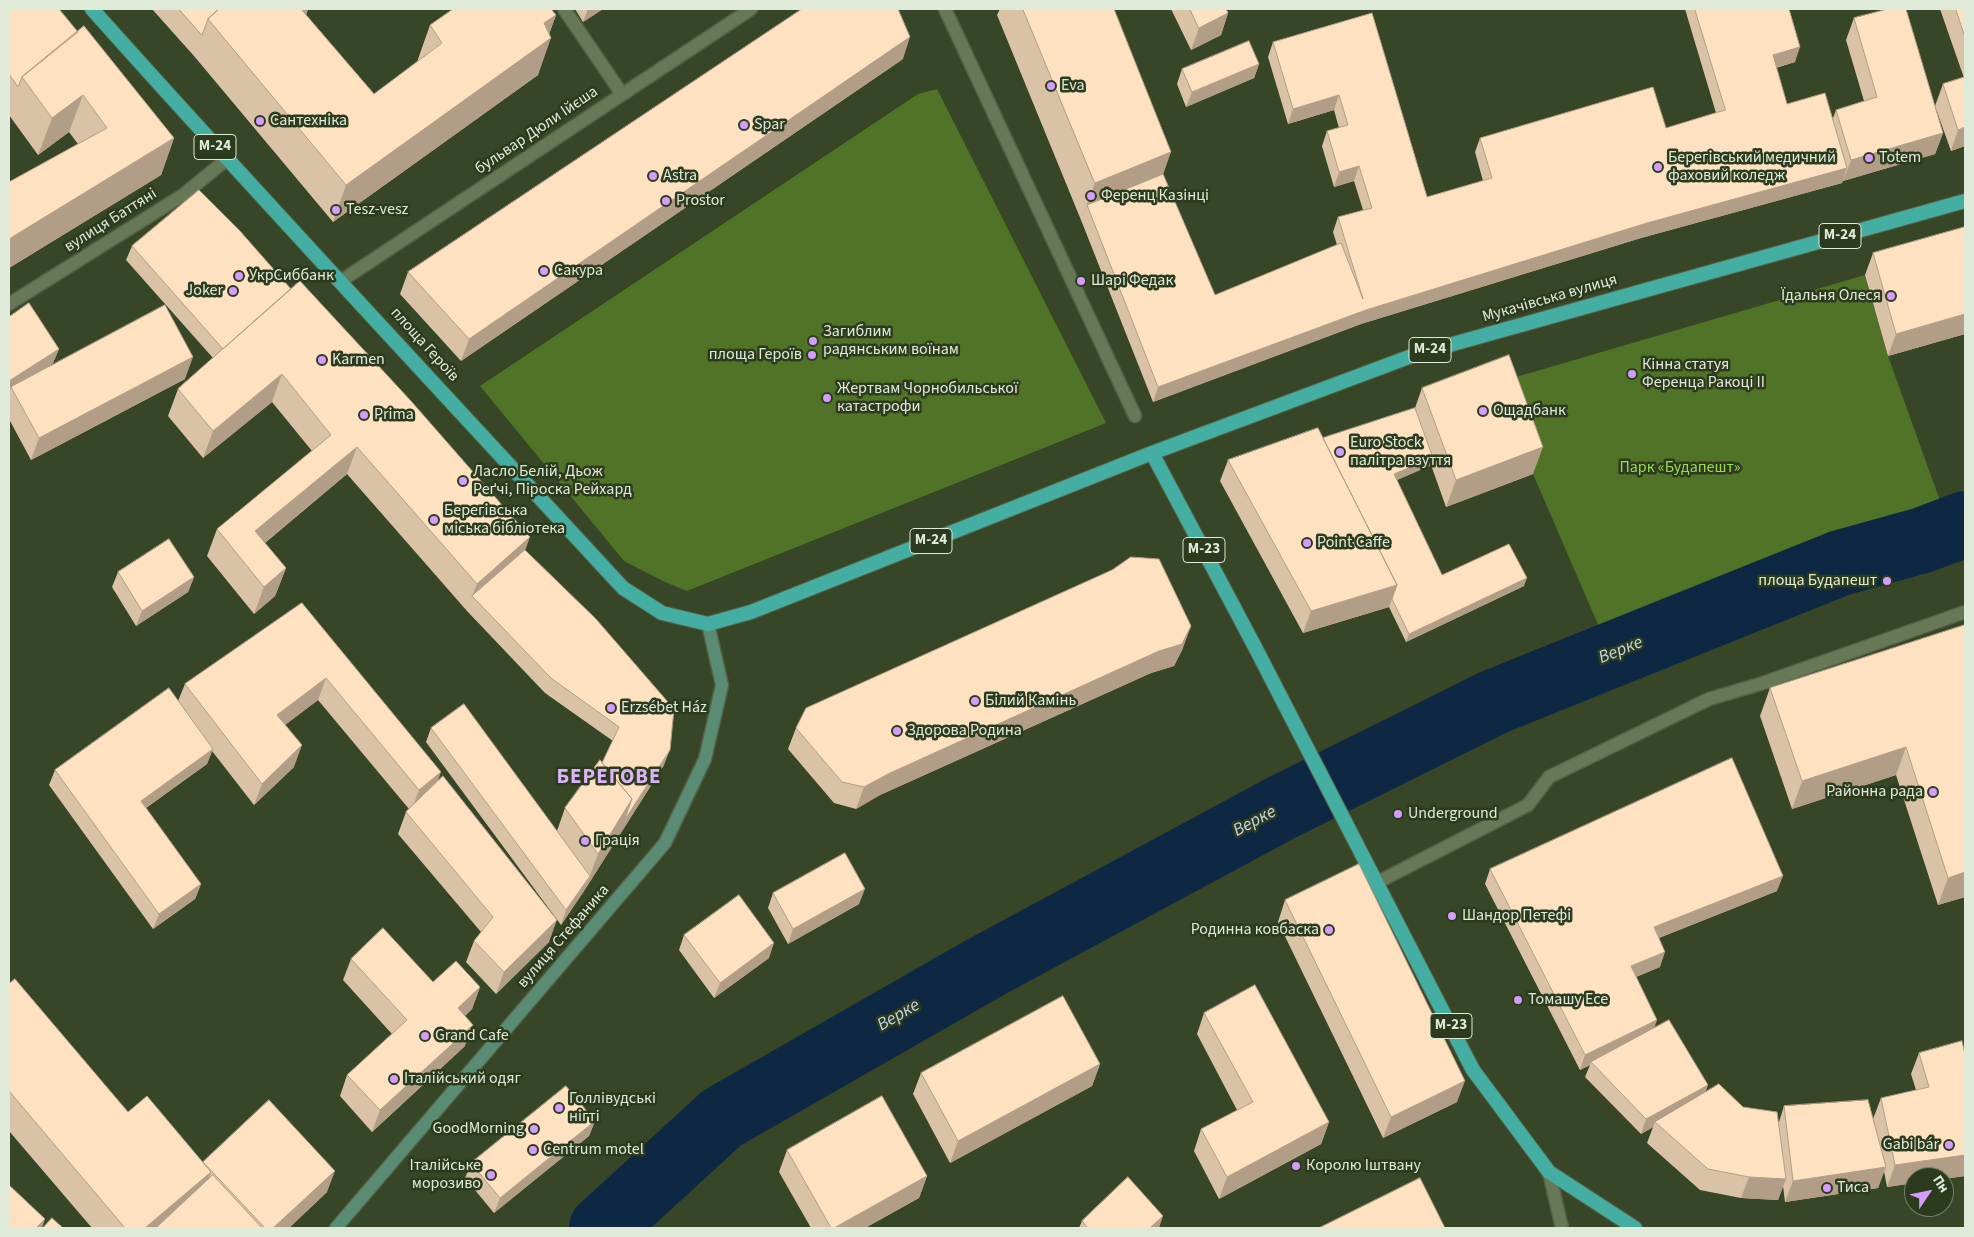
<!DOCTYPE html>
<html>
<head>
<meta charset="utf-8">
<style>
  body { margin:0 }
  #map { position:relative; width:1974px; height:1237px; overflow:hidden; background:#364627; font-family:"Source Sans 3",sans-serif }
  canvas { display:block }
  .frame { position:absolute; inset:0; border:10px solid #e0ead8; pointer-events:none }
  .north { position:absolute; left:1904px; top:1167px; width:50px; height:50px; box-sizing:border-box; background:#2c3b1d; border:1px solid #748168; border-radius:50%; rotate:56deg; font-size:14px; font-weight:700; line-height:20px; text-align:center; color:#e0ead8 }
  .north::after { content:''; display:block; margin:auto; width:18px; height:22px; background:#d49cfb; clip-path:polygon(50% 0,100% 100%,50% 72%,0 100%) }
</style>
</head>
<body>
<div id="map">
<canvas width="1974" height="1237"></canvas>
<div class="frame"></div>
<div class="north">Пн</div>
</div>
<script>
const context = document.querySelector('canvas').getContext('2d');
context.lineJoin = 'round';
function fill(path, color) { context.fillStyle = color; context.fill(path, 'evenodd'); }
function stroke(path, color, width, dash) { context.strokeStyle = color; context.lineWidth = width; context.lineCap = dash ? 'butt' : 'round'; context.setLineDash(dash || []); context.stroke(path); }
function write(font, color, halo, rows, align = 'center') {
  context.font = font + ' "Source Sans 3",sans-serif'; context.lineWidth = 5; context.setLineDash([]); context.textBaseline = 'middle'; context.strokeStyle = halo; context.fillStyle = color; for (const [text, x, y, turn = 0] of rows) {
    context.save(); context.translate(x, y); context.rotate((+turn || 0) * Math.PI / 180); context.textAlign = isNaN(turn) ? turn : align; if (halo) context.strokeText(text, 0, 0); context.fillText(text, 0, 0); context.restore();
  }
}
fill(new Path2D(`
  M937,89l169,334 -419,168 -22,-9 -41,-21 -144,-175 438,-292z
  M1865,275l23,81 55,153 -29,8 -308,126 -73,-169 -34,-92z`), '#507328');
stroke(new Path2D(`
  M602,1228l120,-110 264,-151 295,-159 213,-106 346,-139 83,-23 42,-16`), '#0e2843', 66);
const service = new Path2D(`
  M1376,883l152,-78 21,-28 160,-78 51,-15 205,-72`);
const pedestrian = new Path2D(`
  M564,9l58,85
  M945,9l190,407`);
const minor = new Path2D(`
  M341,281l410,-272
  M9,304l174,-109 43,-35
  M1549,1172l13,56`);
const secondary = new Path2D(`
  M336,1228l329,-385 40,-84 17,-74 -14,-61`);
const trunk = new Path2D(`
  M92,9c174,195 354,387 531,579l39,25 46,11 43,-12 401,-159 265,-99 548,-153
  M1152,453l103,194 218,423 76,102 86,56`);
stroke(service, '#546147', 15);
stroke(pedestrian, '#546147', 15);
stroke(minor, '#546147', 15);
stroke(secondary, '#546147', 15);
stroke(trunk, '#546147', 16);
stroke(service, '#677857', 12);
stroke(pedestrian, '#677857', 12);
stroke(minor, '#677857', 12);
stroke(secondary, '#5a8c74', 12);
stroke(trunk, '#44aea3', 14);
fill(new Path2D(`
  M9,9l69,23 96,106 -13,37 -152,93v-86l69,-38 -9,-12 -31,23 -29,-40z
  M152,9h156l-2,6 68,79 43,-32 13,-37 126,-10 -7,19 -11,41 -205,147 -139,-166z
  M575,9h28l-20,13z
  M1000,9h114l49,165 52,121 122,-50 -4,-13 5,-15 25,-7 -9,-29 -20,6 -12,-41 5,-15 12,-3 -5,-18 -46,14 -20,-67 5,-15 99,-29 55,184 56,-16 -8,-29 5,-14 186,-10 50,-15 -31,-104h104l6,53 -19,6 11,36 46,14 3,-8 28,-9 -18,-61 8,-22 89,115 -8,21 -92,27v-1l-1,3 -201,55 -280,86 -208,78 -72,-182 -84,-205z
  M1171,9h55l2,4 -7,22 -30,15z
  M1940,9h25v137l-14,5 -16,-45 8,-22 21,-6z
  M903,59l-442,302 -61,-67 8,-22z
  M1259,64l-5,14 -68,29 -9,-23 5,-15z
  M1965,227v107l-77,22 -23,-81 8,-22z
  M132,246l393,304 139,215 -80,126 -23,34 -135,-183 5,-14 126,103 8,-23 37,-45 11,-22 -68,-48 -78,-82 -120,-137 -82,69 21,25 -11,28 -21,18 -47,-58 10,-27 95,-78 -40,-49 -69,56 -35,-42 10,-27 35,-31 -87,-98z
  M9,317l50,32 -6,14 -5,4 137,12 -154,81 -22,-41z
  M1422,388l111,86 -87,33 -15,-42 -34,15 45,95 82,11 -118,56 -17,-35 -86,26 -83,-152 8,-21 95,-22 92,-30z
  M118,572l76,5 -6,15 -52,34 -24,-39z
  M302,603l136,177 111,162 -53,52 -30,-32 8,-21 7,-9 -83,-98 8,-22 3,-3 -91,-109 -33,25 9,42 -40,38 -42,-54 -5,13 -61,44 55,76 -6,15 -42,30 -104,-144 6,-15 123,-69 7,-17z
  M1965,625v272l-27,8 -42,-130 -104,34 -32,-93 10,-28z
  M1183,648l-9,18 -23,7 -271,122 -24,14 -22,-6 -46,-54 8,-21z
  M1490,869l287,22 -118,47 1,29 -24,10 18,51 54,57 -3,7 74,30 5,-16 91,20 -2,-7 8,-21 35,-8 -5,-16 8,-21 46,1v122l-21,3 -30,-2v6l-27,4 -3,-16 -6,17 -93,14 -2,-16 -5,14 -37,-2 -41,-8 -53,-47 6,-16 -12,7 -56,-57 5,-12 -10,5 -95,-186z
  M773,893l86,11 -71,40 -20,-36z
  M1285,900l172,202 -74,36 -105,-216z
  M684,935l85,23 -55,40 -35,-48z
  M351,959l82,23 47,5 -8,22 -7,7v30l-93,86 -32,-36 7,-21 45,-41 -49,-54z
  M9,984l119,128 75,50 124,30 -38,36h-197l-83,-97z
  M1204,1013l125,109 -8,22 -102,55 -25,-48 7,-22 36,-19 -40,-76z
  M1100,1064l-8,22 -142,77 -37,-69 8,-21z
  M595,1121l-6,15 -95,77 -29,-35 6,-15z
  M787,1150l140,26 -8,22 -54,30h-54l-32,-56z
  M1082,1221l77,7h-80z`), '#dac2a6');
fill(new Path2D(`
  M297,9h11l-5,16z
  M588,9h15l-20,13z
  M1228,13l-7,22 -30,15 8,-22z
  M556,15l-10,27 5,-4 -13,37 -205,147 13,-37 198,-162z
  M910,37l-7,22 -442,302 8,-22z
  M1800,47l-5,15 -28,8 6,-15z
  M1259,64l-5,14 -68,29 6,-15z
  M83,95l-14,37 -31,23 14,-37z
  M1339,95l-5,15 -46,14 5,-15z
  M1965,127v19l-14,5 7,-21z
  M1943,133l-8,21 -92,27 8,-21z
  M174,138l-13,37 -152,93v-29z
  M1171,152l-13,37 -71,16 -6,15 14,-37z
  M1359,166l-5,15 -20,6 5,-15z
  M1847,168l-5,15 -201,55 -280,86 -208,78 5,-15 208,-77 281,-87z
  M1965,314v20l-77,22 8,-22z
  M59,349l-6,14 -40,27 -2,-3 -2,6v-12z
  M193,357l-8,22 -154,81 8,-22z
  M282,374l-10,28 -69,56 10,-27z
  M357,447l-10,27 -102,85 10,-28z
  M1543,447l-10,27 -87,33 10,-27z
  M1433,458l-3,8 -38,16 2,-8z
  M530,537l-10,28 -48,31 5,-12z
  M286,568l-11,28 -21,18 10,-27z
  M194,577l-6,15 -52,34 6,-15z
  M1527,578l-3,8 -118,56 3,-8z
  M1397,585l-8,22 -86,26 8,-22z
  M1191,626l-8,22 -9,18 -23,7 -271,122 -24,14 8,-22 24,-13z
  M326,678l-8,22 -49,37 8,-22z
  M302,745l-8,22 -40,38 8,-21z
  M1906,747l-10,28 -104,34 10,-28z
  M213,749l-6,15 -72,51 6,-14z
  M670,750l-6,15 -80,126 14,-37 34,-55z
  M441,772l-8,22 -22,18 8,-22z
  M1965,872v25l-27,8 10,-27z
  M590,876l-6,15 -23,34 5,-15z
  M1783,876l-6,15 -129,51 6,-15z
  M201,884l-6,15 -42,30 6,-15z
  M865,889l-6,15 -71,40 5,-15z
  M557,920l-8,22 -53,52 8,-22z
  M774,943l-5,15 -55,40 6,-15z
  M1665,952l-5,15 -34,14 5,-15z
  M480,987l-8,22 -22,21 8,-22z
  M1657,1020l-5,15 -61,27 -1,3 -10,5 5,-15z
  M473,1025l-8,21 -93,86 8,-22z
  M1100,1064l-8,22 -142,77 8,-22z
  M1465,1081l-8,21 -74,36 8,-21z
  M1708,1085l-5,14 -48,23 -2,5 -12,7 5,-15z
  M595,1121l-6,15 -95,77 6,-15z
  M1329,1122l-8,22 -102,55 8,-22z
  M1965,1155v21l-21,3v-2h-30v6l-27,4 8,-22z
  M1886,1167l-8,21 -93,14 8,-21z
  M335,1171l-8,21 -38,36h-16z
  M211,1172l-10,28 -33,28h-23z
  M927,1176l-8,22 -54,30h-31z
  M1749,1177l37,2 -8,21 -37,-2z
  M1163,1216l-4,12h-9z
  M45,1219l-3,9h-6z`), '#b29e87');
const building = new Path2D(`
  M9,9h50l19,23 -56,45 -4,10 -9,-13z
  M179,9h40l-11,10 -6,16z
  M219,9h82l73,85 68,-51 -12,-18 23,-16h98l5,6 -12,8 7,15 -205,147 -138,-166z
  M802,9h96l12,28 -441,302 -61,-67z
  M1023,9h91l57,143 -76,31z
  M1190,9h36l2,4 -29,15z
  M1695,9h94l11,38 -27,8 14,49 38,-11 22,75 -200,55 -281,87 -208,77 -71,-182 76,-31 52,121 126,-52 22,56 -25,-82 34,-9 -13,-42 -20,6 -12,-41 21,-6 -9,-30 -46,14 -20,-67 99,-29 55,184 65,-19 -12,-40 173,-51 13,41 59,-18z
  M1888,9h18l37,124 -92,27 -15,-50 41,-13 -23,-79z
  M1956,9h9v28z
  M84,26l90,112 -165,101v-57l98,-54 -24,-33 -31,23 -30,-41z
  M1249,41l10,23 -67,28 -10,-23z
  M1965,77v50l-7,3 -15,-46z
  M199,190l41,41 51,58 -68,60 -91,-103z
  M1965,227v87l-69,20 -23,-81z
  M300,281l111,120 119,136 -53,47 -120,-137 -102,84 31,37 -22,19 -47,-58 114,-94 -49,-61 -69,57 -35,-42z
  M29,303l30,46 -50,32v-64z
  M165,305l28,52 -154,81 -28,-51z
  M1509,355l34,92 -87,33 -34,-92z
  M1415,408l18,50 -39,16 48,101 67,-31 18,34 -118,56 -17,-35 5,-14 -74,-147z
  M1318,428l79,157 -86,26 -83,-151z
  M169,539l25,38 -52,34 -24,-39z
  M525,550l71,69 78,90 -4,41 -46,71 8,-22 -30,-36 17,-36 -68,-49 -79,-82z
  M1131,557l28,2 32,67 -9,18 -23,7 -271,123 -24,13 -22,-5 -46,-54 10,-20 306,-138z
  M302,603l139,169 -22,18 -93,-112 -49,37 25,30 -40,39 -77,-100z
  M1965,625v247l-17,6 -42,-131 -104,34 -32,-93z
  M169,688l44,61 -72,52 60,83 -42,30 -104,-144z
  M464,704l126,172 -24,34 -135,-182z
  M1732,758l51,118 -129,51 11,25 -34,14 26,54 -72,35 -95,-186z
  M600,760l32,39 -34,55 -33,-46z
  M443,776l114,144 -53,52 -30,-31 19,-24 -87,-105z
  M845,853l20,36 -72,40 -20,-36z
  M1359,864l106,217 -74,36 -106,-217z
  M739,895l35,48 -54,40 -36,-48z
  M383,928l50,54 23,-21 24,26 -22,21 15,17 -93,85 -33,-35 60,-55 -56,-61z
  M15,979l113,133 19,-16 64,76 -66,56h-20l-116,-137v-107z
  M1255,985l74,137 -102,55 -26,-48 52,-27 -49,-89z
  M1063,996l37,68 -142,77 -37,-68z
  M1669,1020l39,65 -62,34 -55,-57z
  M1962,1041l3,13v101l-70,10 -14,-67 48,-11 -10,-34z
  M1719,1084l24,23 34,5 9,67 -37,-2 -41,-8 -53,-47z
  M566,1086l29,35 -95,77 -29,-35z
  M882,1096l45,80 -93,52h-3l-44,-78z
  M269,1100l66,71 -62,57h-8l-62,-66z
  M1868,1100l18,67 -93,14 -9,-75z
  M213,1175l49,53h-106z
  M1128,1177l35,39 -13,12h-62l-6,-7z
  M1420,1178l25,50h-126z
  M9,1185l36,34 -9,9h-27z
  M52,1218l11,10h-20z`);
fill(building, '#fee1c1');
stroke(building, '#b29e87', 1);
for (const [x, y, r, color] of [
  [1051,86,5,"#d49cfb"],
  [260,121,5,"#d49cfb"],
  [744,125,5,"#d49cfb"],
  [1869,158,5,"#d49cfb"],
  [1658,167,5,"#d49cfb"],
  [653,176,5,"#d49cfb"],
  [1091,196,5,"#d49cfb"],
  [666,201,5,"#d49cfb"],
  [336,210,5,"#d49cfb"],
  [544,271,5,"#d49cfb"],
  [239,276,5,"#d49cfb"],
  [1081,281,5,"#d49cfb"],
  [233,291,5,"#d49cfb"],
  [1891,296,5,"#d49cfb"],
  [813,341,5,"#d49cfb"],
  [812,355,5,"#d49cfb"],
  [322,360,5,"#d49cfb"],
  [1632,374,5,"#d49cfb"],
  [827,398,5,"#d49cfb"],
  [1483,411,5,"#d49cfb"],
  [364,415,5,"#d49cfb"],
  [1340,452,5,"#d49cfb"],
  [463,481,5,"#d49cfb"],
  [434,520,5,"#d49cfb"],
  [1307,543,5,"#d49cfb"],
  [1887,581,5,"#d49cfb"],
  [975,701,5,"#d49cfb"],
  [611,708,5,"#d49cfb"],
  [897,731,5,"#d49cfb"],
  [1933,792,5,"#d49cfb"],
  [1398,814,5,"#d49cfb"],
  [585,841,5,"#d49cfb"],
  [1452,916,5,"#d49cfb"],
  [1329,930,5,"#d49cfb"],
  [1518,1000,5,"#d49cfb"],
  [425,1036,5,"#d49cfb"],
  [394,1079,5,"#d49cfb"],
  [559,1108,5,"#d49cfb"],
  [534,1129,5,"#d49cfb"],
  [1949,1145,5,"#d49cfb"],
  [533,1150,5,"#d49cfb"],
  [1296,1166,5,"#d49cfb"],
  [491,1175,5,"#d49cfb"],
  [1827,1188,5,"#d49cfb"]
]) { const dot = new Path2D(); dot.arc(x, y, r, 0, 2 * Math.PI); context.fillStyle = color; context.fill(dot); stroke(dot, '#2c3b1d', 2); }
for (const [x, y, w] of [
  [215,147,42],
  [1840,236,42],
  [1430,350,42],
  [931,541,42],
  [1204,550,42],
  [1451,1026,42]
]) { const box = new Path2D(); box.roundRect(x - w / 2, y - 12.5, w, 25, 4); context.fillStyle = '#2c3b1d'; context.fill(box); stroke(box, '#e0ead8', 1); }
write('bold 15px', '#e0ead8', null, [
  ["М-24",215,147],
  ["М-24",1840,236],
  ["М-24",1430,350],
  ["М-24",931,541],
  ["М-23",1204,550],
  ["М-23",1451,1026]
]);
write('16px', '#e0ead8', '#2c3b1d', [
  ["Eva",1061,86],
  ["Сантехніка",270,121],
  ["Spar",754,125],
  ["Берегівський медичний",1668,158],
  ["фаховий коледж",1668,176],
  ["Totem",1879,158],
  ["Astra",663,176],
  ["Ференц Казінці",1101,196],
  ["Prostor",676,201],
  ["Tesz-vesz",346,210],
  ["Сакура",554,271],
  ["УкрСиббанк",249,276],
  ["Шарі Федак",1091,281],
  ["Joker",223,291,"right"],
  ["Їдальня Олеся",1881,296,"right"],
  ["Загиблим",823,332],
  ["радянським воїнам",823,350],
  ["площа Героїв",802,355,"right"],
  ["Karmen",332,360],
  ["Кінна статуя",1642,365],
  ["Ференца Ракоці II",1642,383],
  ["Жертвам Чорнобильської",837,389],
  ["катастрофи",837,407],
  ["Ощадбанк",1493,411],
  ["Prima",374,415],
  ["Euro Stock",1350,443],
  ["палітра взуття",1350,461],
  ["Ласло Белій, Дьож",473,472],
  ["Реґчі, Піроска Рейхард",473,490],
  ["Берегівська",444,511],
  ["міська бібліотека",444,529],
  ["Point Caffe",1317,543],
  ["площа Будапешт",1877,581,"right"],
  ["Білий Камінь",985,701],
  ["Erzsébet Ház",621,708],
  ["Здорова Родина",907,731],
  ["Районна рада",1923,792,"right"],
  ["Underground",1408,814],
  ["Грація",595,841],
  ["Шандор Петефі",1462,916],
  ["Родинна ковбаска",1319,930,"right"],
  ["Томашу Есе",1528,1000],
  ["Grand Cafe",435,1036],
  ["Італійський одяг",404,1079],
  ["Голлівудські",569,1099],
  ["нігті",569,1117],
  ["GoodMorning",524,1129,"right"],
  ["Gabi bár",1939,1145,"right"],
  ["Centrum motel",543,1150],
  ["Італійське",481,1166,"right"],
  ["морозиво",481,1184,"right"],
  ["Королю Іштвану",1306,1166],
  ["Тиса",1837,1188]
], 'left');
write('16px', '#e0ead8', '#2c3b1d', [
  ["бульвар Дюли Ійєша",537,131,-34],
  ["вулиця Баттяні",111,221,-32],
  ["Мукачівська вулиця",1550,299,-16],
  ["площа Героїв",424,345,48],
  ["вулиця Стефаника",564,937,-49]
]);
write('16px', '#9bd952', '#2c3b1d', [
  ["Парк «Будапешт»",1680,468]
]);
write('italic 18px', '#c3d6eb', '#2c3b1d', [
  ["Верке",1621,651,-22],
  ["Верке",1255,822,-28],
  ["Верке",899,1016,-30]
]);
context.letterSpacing = '1px';
write('bold 21px', '#dab4f7', '#2c3b1d', [
  ["БЕРЕГОВЕ",609,778]
]);
context.letterSpacing = '0px';
</script>
</body>
</html>
